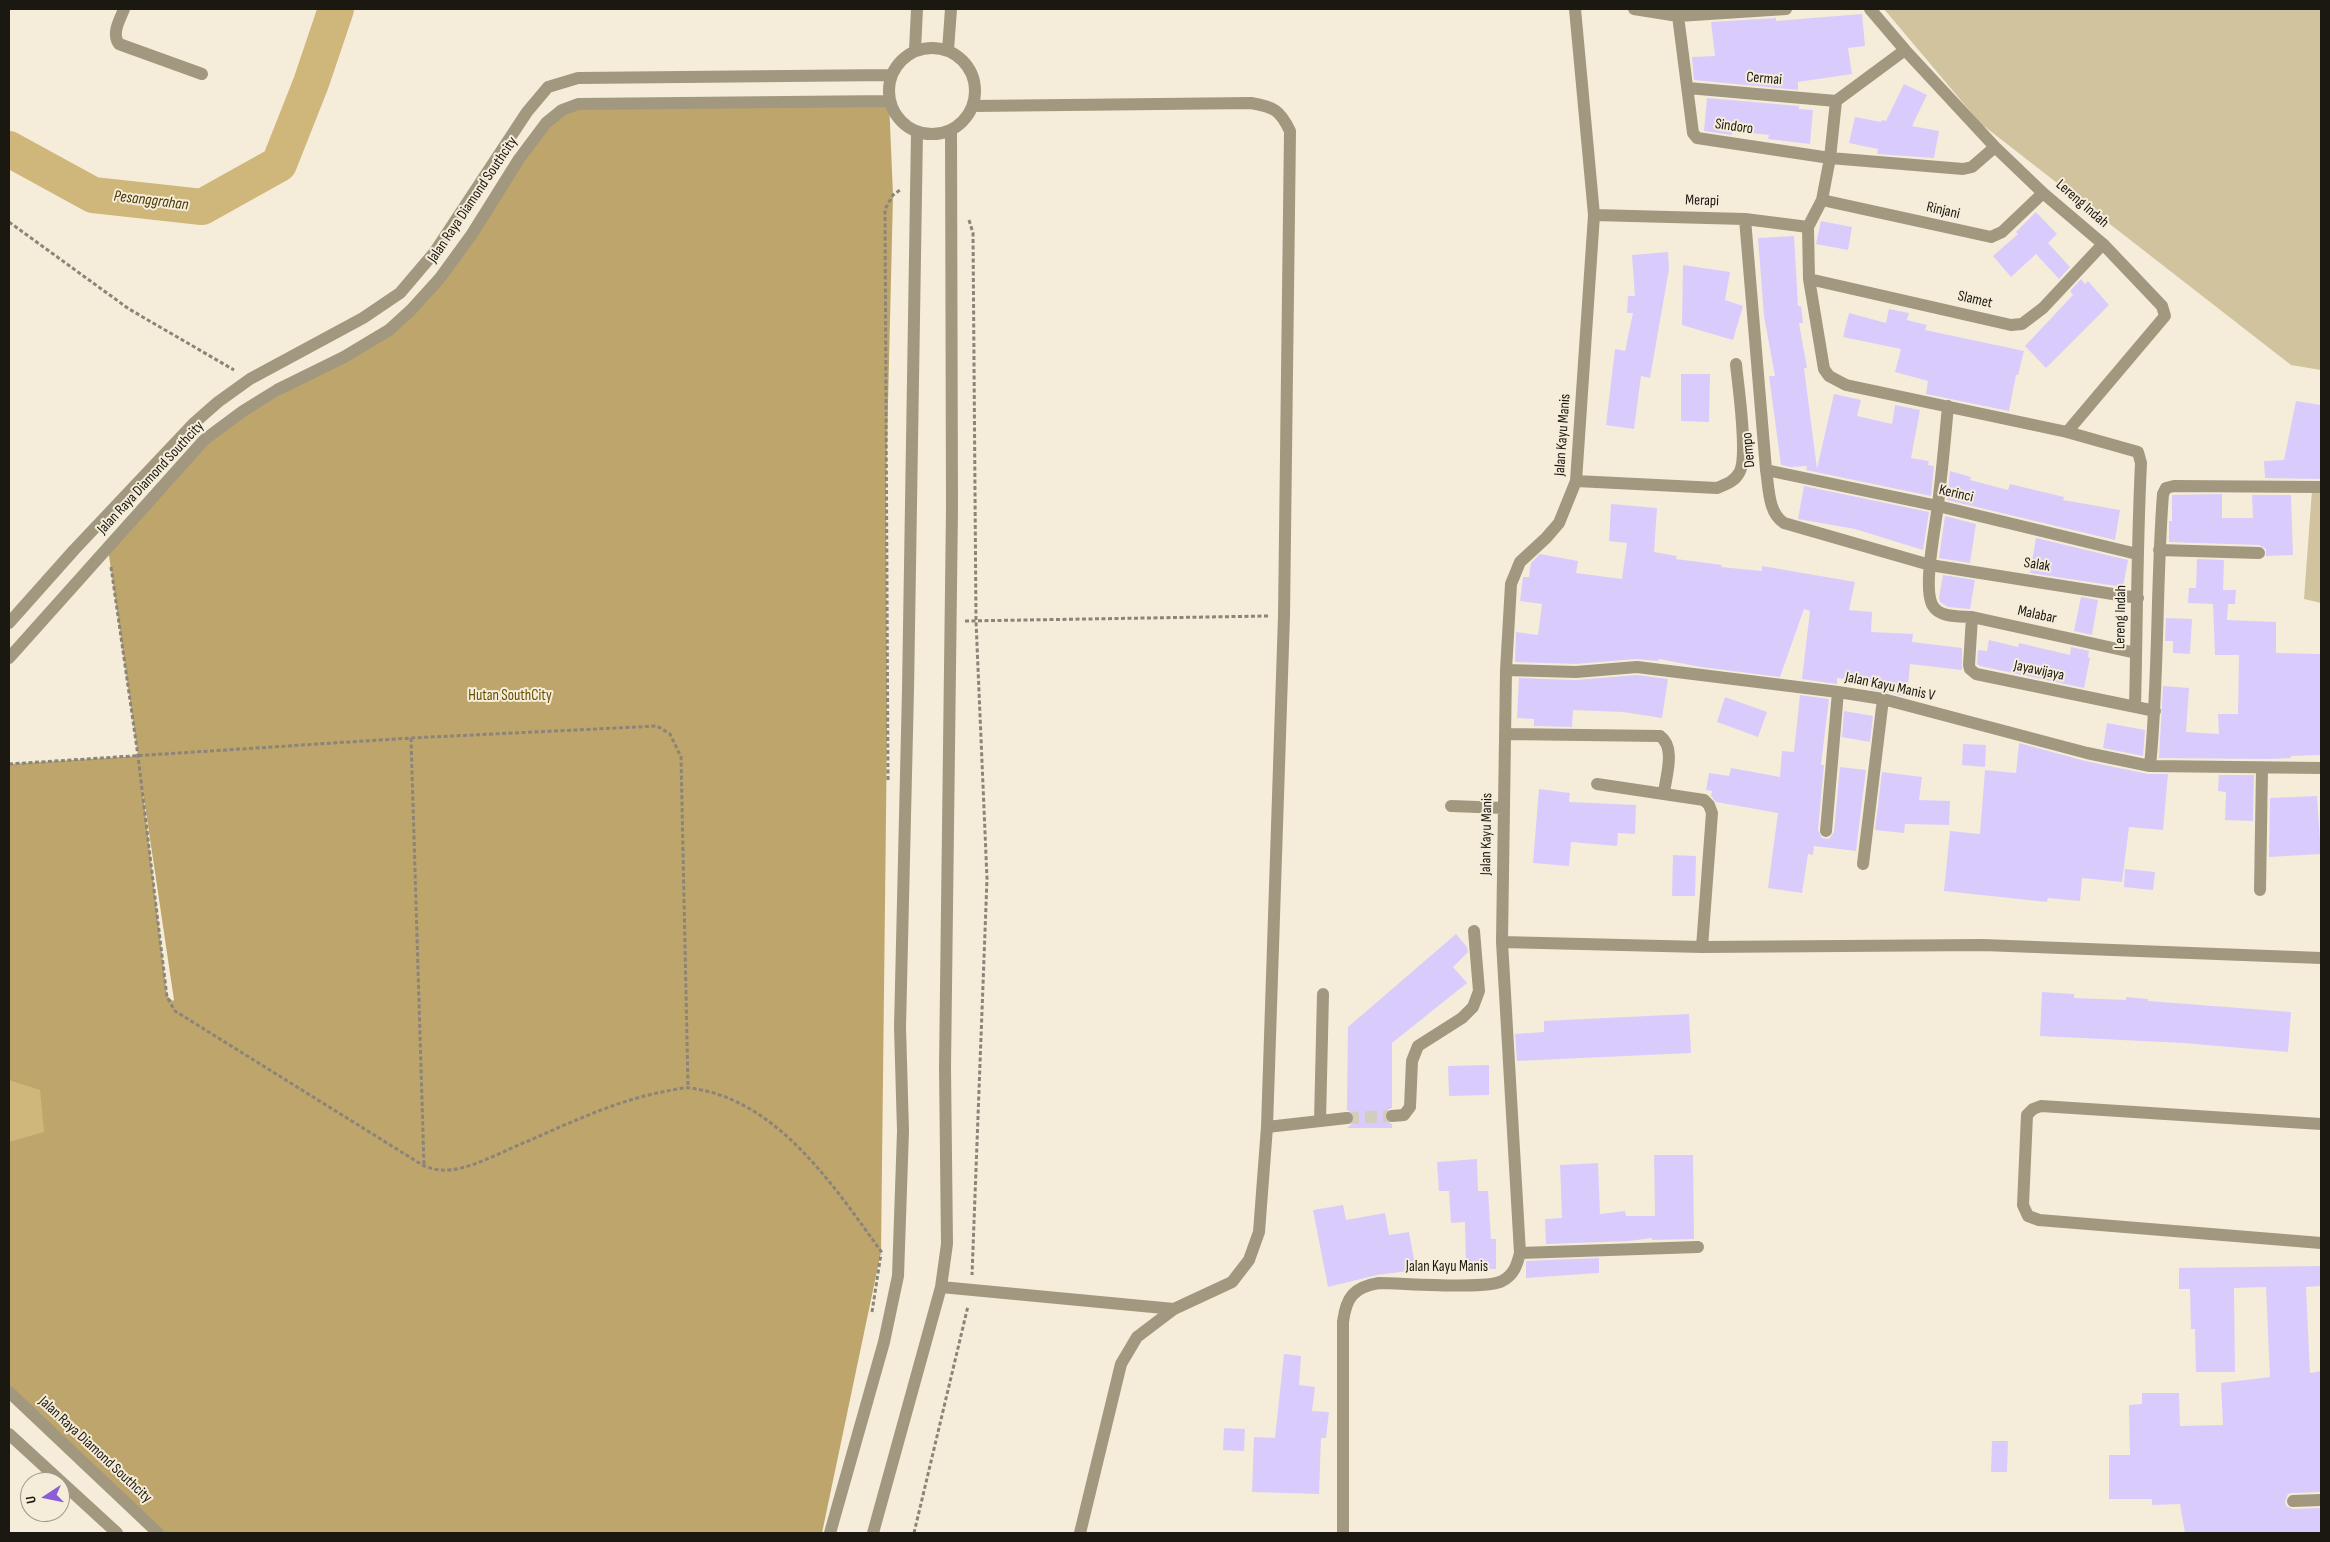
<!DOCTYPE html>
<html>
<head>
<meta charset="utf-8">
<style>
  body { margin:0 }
  #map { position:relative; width:2330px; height:1542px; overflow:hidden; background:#f5edda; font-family:"Sofia Sans Condensed",sans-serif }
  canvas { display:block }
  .frame { position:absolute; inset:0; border:10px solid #1b1812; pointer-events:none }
  .north { position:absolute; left:20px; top:1472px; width:50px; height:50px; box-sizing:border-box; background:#f5edda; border:1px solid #9e988a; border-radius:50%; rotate:259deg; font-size:14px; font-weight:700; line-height:20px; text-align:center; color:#1b1812 }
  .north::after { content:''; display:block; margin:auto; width:18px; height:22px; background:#8a5ed7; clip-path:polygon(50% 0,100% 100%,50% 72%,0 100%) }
</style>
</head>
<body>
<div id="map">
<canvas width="2330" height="1542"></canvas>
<div class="frame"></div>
<div class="north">U</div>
</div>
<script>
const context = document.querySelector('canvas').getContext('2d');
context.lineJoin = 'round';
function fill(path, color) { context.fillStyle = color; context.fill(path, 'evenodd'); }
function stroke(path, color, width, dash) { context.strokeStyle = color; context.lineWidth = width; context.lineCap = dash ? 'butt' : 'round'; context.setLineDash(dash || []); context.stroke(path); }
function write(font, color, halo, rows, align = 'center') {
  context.font = font + ' "Sofia Sans Condensed",sans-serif'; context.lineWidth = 4; context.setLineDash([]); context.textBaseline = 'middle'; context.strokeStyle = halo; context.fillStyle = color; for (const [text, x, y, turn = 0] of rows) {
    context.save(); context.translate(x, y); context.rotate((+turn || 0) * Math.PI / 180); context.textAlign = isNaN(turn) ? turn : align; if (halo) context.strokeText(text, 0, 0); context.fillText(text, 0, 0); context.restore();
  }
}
fill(new Path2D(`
  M1884,9h437v361l-30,-5 -311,-242z
  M2312,490h9v113l-17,-4z`), '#d2c39f');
fill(new Path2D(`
  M889,101l4,94 -7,292 1,242 -6,523 -59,281h-664l-149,-141v-628l129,-8 -30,-207 96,-109 140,-83 67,-47 151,-200zM142,785l32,215 -1,1 -6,-5z`), '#bea56b');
fill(new Path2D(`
  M9,1080l31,10 4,42 -35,10z`), '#cfb67a');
stroke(new Path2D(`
  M9,149l84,46 109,12 77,-43 32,-81 25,-74`), '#cfb67a', 36);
fill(new Path2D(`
  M1862,14l3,32 -17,2 4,26 -54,8v8l-104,-10 -2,-23 23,-1 -4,-34 65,-4v3z
  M1904,84l23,11 -15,31 27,5 -5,27 -57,-4 1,-5 -29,-6 6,-26 26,5 1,-2 4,1z
  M1707,98l92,8v3l14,1 -3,34 -42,-5 1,-4 -37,-4v4l-28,-4z
  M2036,212l21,22 -9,9 22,24 -11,12 -23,-25 -25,23 -18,-21 25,-22 -2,-2z
  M1821,221l31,6 -4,23 -32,-6z
  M1794,236l4,70h3l2,17h-4l8,45h-3l13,101 17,-75 27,6 -4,16 35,8 3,-19 25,5 -9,48 18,3 -1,4 6,1 -3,30 -125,-26 1,-4 -16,1 -10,-2 -12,-89h6l-11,-60 -6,-78z
  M1668,252l1,17 -19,109 -9,-2 -7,53 -28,-4 9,-76 10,2 8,-38h-6l1,-17h7l-3,-41z
  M1683,265l47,7 -5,28 18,6 -10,34 -51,-15z
  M2081,279l4,5 3,-3 21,24 -63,63 -21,-22 48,-51 -3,-4z
  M1889,309l20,4 -2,7 20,5 -2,5 99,21 -6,24h-2l-7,36 -83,-17 2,-13 -33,-9 6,-23 -58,-12 6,-24 37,10z
  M1681,374h29l-1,48 -28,-1z
  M2296,401l25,4v74l-56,-1 -1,-17 20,-1z
  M1950,471l21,6 -1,3 38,10 2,-6 54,13 -1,3 57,10 -5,30 -168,-40z
  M1804,486l125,26 -6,38 -68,-21 -57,-10z
  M2222,494v24h31l-1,-23h39l2,60 -27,1v-7l-7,-4 -90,-3v-21h3v-26z
  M1611,504l46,4 -3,44 23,4 -1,3 46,6 -1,2 41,4v-5l93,16 -6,28 23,2 -1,20 42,2 -1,8 50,6v22l-52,-6 -3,33 -37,-8 1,-7 -34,-4v6l-35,-5 8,-68 -6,-2 -24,68 -79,-10 -42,-8 -1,2 -22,-2 -60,5 -61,-2 1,-30 22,3 4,-31 -22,-3 3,-24h6l2,-14 9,-9 38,7 -2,12 46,6 5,-36 -18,-2z
  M1945,516l31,8 -6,39 -31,-5z
  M2036,538l92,22 -5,27 -93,-14z
  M2197,559l27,1 -1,30h13l-1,14h-7l-1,16 49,2v31l45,1v101l-30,1v2l-23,1 -109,-1 4,-72 26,2 -3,44 33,2 -1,-20h20l1,-59h-24l-2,-51 -25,-1 1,-15h7z
  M1943,575l32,5 -5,29 -22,-2 -8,-5 -1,-4z
  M2081,597l17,3 -6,35 -18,-4z
  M2166,618l26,1 -2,35 -17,-1v-12h-8z
  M1989,640l29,7 1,-4 51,12 1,-8 18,4 -1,6 2,1 -6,30 -104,-22 -3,-2 1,-14 9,1z
  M1637,675l31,4 -6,39 -39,-6 -50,-2 -1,17 -38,-1v-7l-17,-1 2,-40 57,2z
  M1800,695l29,4 -8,66h3l-6,65 4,8 7,1 5,-7 6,-65 26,3 -10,81 -42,-5 -1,9 -5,-1 -6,39 -34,-5 10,-75 -62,-11 -5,-6 1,-5 -6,-1 3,-17 20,3 2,-8 49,9 2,-26 12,1z
  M1725,697l42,15 -9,25 -41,-15z
  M1844,711l29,5 -3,26 -28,-5z
  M2107,723l38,7 -2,26 -40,-8z
  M2019,743l66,18 63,13h20l-5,56 -34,-3 -7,55 -40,-4 -2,23 -32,-3 -1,4 -103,-11 6,-60 30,3 5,-64 31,3z
  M1963,744l23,1 -1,22 -23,-2z
  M1882,772l40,5 -3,23 31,1 -1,24 -44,-1 -1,9 -29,-3z
  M2219,775h35l-1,46 -28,-1 1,-28 -8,-1z
  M1539,789l31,4 -1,9 67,3 -1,29 -17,-1 -1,13 -46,-4 -2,24 -36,-3z
  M2317,796l4,58 -52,3 1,-59z
  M1673,855l23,1 -1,40h-23z
  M2125,869l30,3 -2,18 -29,-3z
  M1456,934l11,13 1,5 -15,15 14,16 -75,60v65l-5,2 -3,6 2,5 6,3v4h-45l7,-6 1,-4 -2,-5 -6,-3 1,-83z
  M2042,992l32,2v4l52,2v-3l22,2v2l143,11 -3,40 -105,-9 -143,-7z
  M1689,1014l2,39 -174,8 -2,-27 29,-2v-11z
  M1489,1065v30l-40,1 -1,-30z
  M1654,1155h39l1,84 -42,1v-2l-23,3 -83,3 -1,-25 17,-1 -2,-53 38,-2 2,51 25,-3 1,5h29z
  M1477,1159l1,32h10l3,48h5v30h-30l-1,-47 -14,1 -2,-32h-10l-2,-29z
  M1343,1205l3,15 39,-7 4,22 20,-3 7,38 -39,5 -49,12 -15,-77z
  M1599,1258v15l-73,5v-17z
  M2321,1266v20l-15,1 4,86 11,-2v121l-29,1 -4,1 -3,7 1,5 7,3 28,-1v25h-136l-5,-29 -28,1v-6h-43v-44h21l-1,-50 13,-1v-11h37l1,33 43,-1 -2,-42 49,-6 -4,-90 -32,1 1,84h-39l-1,-43h-4l-1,-40h-11v-21z
  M1284,1354l17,2 -2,29 16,2 -3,24 17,1 -3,26h-5l-2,56 -67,-2 2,-55 21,1z
  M1224,1428l21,1 -1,22 -21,-1z
  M1992,1441h16l-1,31h-16z`), '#d9ccfc');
stroke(new Path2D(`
  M1347,1118l45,-2`), '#d4cdbc', 12, [12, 6]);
stroke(new Path2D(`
  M969,220l4,13 3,388 11,258 -15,396
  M9,222l120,87 105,61
  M111,567l27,189 29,241 8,14 249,155c6,2 12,4 18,4 25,2 63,-20 86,-29 46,-20 90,-41 139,-50 7,-1 16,-4 23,-3 88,11 145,100 193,166
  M965,621l304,-5
  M411,738l13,428
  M9,764l402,-26 246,-12 13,8 11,23 7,330
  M888,780l-3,-571 8,-14 7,-5
  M872,1312l9,-58
  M914,1533l54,-227`), '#8b8579', 3, [4, 2.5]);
stroke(new Path2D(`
  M124,9c-4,11 -13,24 -5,35l83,30
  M1634,9l44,7 108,-7
  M1870,9l35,41 90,97 48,46 60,51 59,62 3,10 -98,116
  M1678,16l15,117 4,5 133,20 133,11 9,-2 23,-20
  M889 91a43 43 0 1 1 86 0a43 43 0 1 1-86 0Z
  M915,50l2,-41
  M948,50l3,-41
  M1905,50l-69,51 -6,57 -8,42 -14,27 1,52 15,90 5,7 17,9 221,47 71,20 3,11c-4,81 -4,163 -6,244
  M1688,88l148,13
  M973,106l278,-3c23,4 29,7 39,28l-6,485 -17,511 -8,105 -10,28 -17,22 -58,27 -37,28 -16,27 -41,169
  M1822,200l169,37 11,-5 41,-39
  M1594,215l151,4 63,8
  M1745,219l21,251c3,18 2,43 18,53l146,42 208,33
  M1809,279l202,46 11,-1 21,-16 60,-64
  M1948,406c-3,33 -6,66 -10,98 -2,22 -16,85 -5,102 7,12 27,10 39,11l164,36
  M1766,470l172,36 199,48
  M1576,481l141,7c9,-4 17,-6 22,-15 10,-15 -1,-87 -3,-109
  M2159,550l100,3
  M1972,617l-3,48 1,4 6,5 179,37
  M9,623l65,-73 119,-126 25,-22 32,-23 113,-61 37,-25 34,-40 93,-141 21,-25 30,-9 313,-3
  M9,658l195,-218 39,-29 34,-21 67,-33 45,-27 22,-20 29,-32 32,-44 47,-75 27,-36 16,-13 16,-6 311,-3
  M1506,670l70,2 61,-5 201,25 45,7 204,54 63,13 171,2
  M1505,734l155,2c16,11 6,40 4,57
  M2150,766c9,-90 6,-182 13,-272l3,-6 8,-2 147,1
  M1597,784l107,16 5,5 3,8 -10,134
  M1451,806l53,2
  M1826,831l12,-139
  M1863,864l20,-165
  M2260,890l2,-122
  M1502,942l200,5 281,-2 338,13
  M1392,1116l12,-1 6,-8 2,-46 6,-15 44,-28 11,-11 6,-16 -5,-60
  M1320,1121l3,-127
  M2321,1124l-280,-18 -8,3 -6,6 -4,90 5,11 11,4 282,23
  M1267,1127l80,-9
  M1520,1253l178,-6
  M941,1287l233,22
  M9,1392l149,141
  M9,1434l108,99
  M2293,1501l28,-1
  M830,1533l54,-191 14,-66 5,-145 -3,-104 8,-337 9,-558
  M873,1533l68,-246 6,-43 -2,-176 7,-560 -1,-378
  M1343,1533v-211c3,-25 11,-35 36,-39 23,0 108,7 123,-2 12,-6 15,-16 18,-28l-18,-311 4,-272 5,-86 9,-22 26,-24 13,-15 17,-42 18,-266 -19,-206`), '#a2987f', 12);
write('15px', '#1b1812', '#f5edda', [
  ["Cermai",1764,79,5],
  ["Sindoro",1734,127,8],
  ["Jalan Raya Diamond Southcity",473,200,-56],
  ["Merapi",1702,201,2],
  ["Lereng Indah",2082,204,41],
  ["Rinjani",1943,211,13],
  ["Slamet",1975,300,13],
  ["Jalan Kayu Manis",1563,435,-86],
  ["Dempo",1749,450,-95],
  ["Jalan Raya Diamond Southcity",151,478,-47],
  ["Kerinci",1956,494,13],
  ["Salak",2037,565,9],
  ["Malabar",2037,615,12],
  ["Lereng Indah",2121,617,-89],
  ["Jayawijaya",2039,671,12],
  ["Jalan Kayu Manis V",1890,687,12],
  ["Jalan Kayu Manis",1487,834,-89],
  ["Jalan Kayu Manis",1447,1267],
  ["Jalan Raya Diamond Southcity",95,1450,43]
]);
write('15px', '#664d00', '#f5edda', [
  ["Hutan SouthCity",510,696]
]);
write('italic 16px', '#4a3806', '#f5edda', [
  ["Pesanggrahan",151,201,7]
]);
</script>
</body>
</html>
